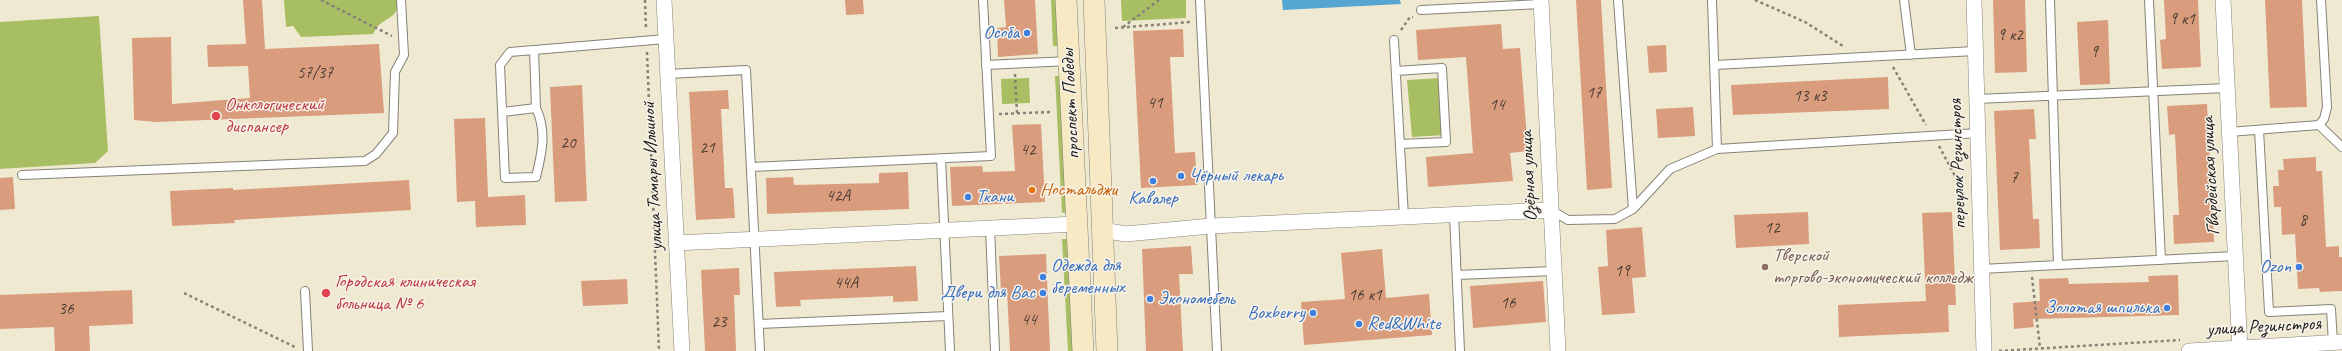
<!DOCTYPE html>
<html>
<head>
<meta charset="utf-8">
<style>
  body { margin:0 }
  canvas { display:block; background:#f0e9d2 }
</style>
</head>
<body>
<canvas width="2342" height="351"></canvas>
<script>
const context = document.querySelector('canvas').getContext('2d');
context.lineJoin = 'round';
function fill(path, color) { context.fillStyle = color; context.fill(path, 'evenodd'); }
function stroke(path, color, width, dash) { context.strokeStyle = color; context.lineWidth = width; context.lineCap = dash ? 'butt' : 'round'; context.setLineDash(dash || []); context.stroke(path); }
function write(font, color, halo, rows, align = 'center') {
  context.font = font + ' Caveat,sans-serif'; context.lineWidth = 3; context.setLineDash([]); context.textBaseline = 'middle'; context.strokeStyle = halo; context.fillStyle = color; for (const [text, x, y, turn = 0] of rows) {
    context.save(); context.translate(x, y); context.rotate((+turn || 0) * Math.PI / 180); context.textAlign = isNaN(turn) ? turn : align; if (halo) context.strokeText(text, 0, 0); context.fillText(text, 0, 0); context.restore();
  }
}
fill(new Path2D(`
  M284,0h114c1,15 -7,16 -18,24 -3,2 -5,7 -7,10l-72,3 -8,-11 -7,1z
  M1051,0h7l3,46h-8z
  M1121,0h65v18l-64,3z
  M99,16l9,135 -13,12 -95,6v-147z
  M1055,76h7l7,136 -7,1z
  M1029,78l1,25 -28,1 -1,-25z
  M1441,78l4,57 -33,2 -5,-57z
  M1062,239h8l5,112h-7z`), '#a8be63');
fill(new Path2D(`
  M1282,0h118l1,4 -118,6z`), '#55a6d0');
fill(new Path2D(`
  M243,0h19l3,49 114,-5 5,69 -228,9 -22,-2 -2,-82 39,-1 1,67 78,-6 -2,-32 -40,1 -1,-22 39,-1z
  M845,0h18l1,14 -18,1z
  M1004,0h31l3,54 -40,3 -1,-29 9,-1z
  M1576,0h25l11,188 -25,2z
  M1993,0h32l2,72 -32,1z
  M2164,0h34l3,67 -39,2 -2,-29 6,-1z
  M2265,0h37l5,107 -37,1z
  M2108,20l2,64 -30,1 -3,-63z
  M1501,24l2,25 17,-1 8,103 -18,2 3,28 -85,6 -2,-30 47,-4 -7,-96 -48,3 -2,-30z
  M1183,29l1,28h-14l5,96 20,-1 2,33 -56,3 -8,-157z
  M1666,45l1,27 -18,1 -2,-27z
  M1888,77l1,32 -156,6 -2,-30z
  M582,85l5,116 -32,1 -5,-115z
  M728,90l1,19h-8l4,79h8l2,30 -39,2 -7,-128z
  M2207,104l7,138 -40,2 -1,-29h6l-4,-81 -6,1 -2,-29z
  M1693,107l2,29 -37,2 -2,-29z
  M2034,109l2,30h-7l4,80h6l1,29 -40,2 -6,-139z
  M485,118l3,79 37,-2 1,30 -50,2 -1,-26 -18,1 -3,-83z
  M1041,124l4,78 -93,4 -2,-39 32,-1 1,6 32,-1 -3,-46z
  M2316,157v14h6l4,76 13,-1v11h3v34l-22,1 -1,-4 -21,1 -3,-55 -13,1 -1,-28h-7l-1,-21h6l-1,-16h6l-1,-11z
  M908,172l1,37 -142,5 -1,-36 27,-1 1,8 85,-2v-10z
  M13,177l2,32 -15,1v-32z
  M409,180l2,30 -177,10 1,3 -63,3 -2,-35 63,-3v2z
  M1808,212l1,32 -73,4 -2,-33z
  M1952,212l4,93h-8l1,27 -110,5 -1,-32 88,-4 -4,-88z
  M1642,227l4,50 -14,1 3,35 -33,2 -4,-48 10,-1 -2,-36z
  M1191,246l2,28h-14l4,77h-37l-4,-102z
  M1382,249l4,49 43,-4 3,41 -128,10 -3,-43 44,-3 -4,-46z
  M1046,254l4,97h-40l-3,-60h-6l-2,-35z
  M916,266l2,35 -25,1v-6l-93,4 1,6 -25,1 -2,-35z
  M739,268l1,27h-6l2,56h-31l-4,-81z
  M2178,275l1,40 -146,4 1,8 -20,2 -1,-26 27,-2 -1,-22 29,-1 1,6 80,-2 -1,-6z
  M627,279l1,25 -45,2 -2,-25z
  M1543,281l3,41 -73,6 -3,-42z
  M132,290l1,34 -44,2 1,25h-35l-1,-24 -54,2v-34z`), '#d99d7d');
const lane = new Path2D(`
  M1200,0l17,351
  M1712,0l5,149 261,-16
  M1904,0l7,55
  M2149,0l12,260
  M1421,10l120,-6
  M1394,40l10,177
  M534,50l2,58
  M986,65l83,-4
  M1715,65l260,-14
  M1396,71l46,-3 4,74 -46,2
  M668,74l78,-4 14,281
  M1977,99l250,-11
  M503,112l33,-4c11,23 6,45 0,69l-31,1 -5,-113 10,-13 156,-13
  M2319,125l23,22
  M2259,130l10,182 62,-3 2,34
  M2229,132l90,-7 5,-6 3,-12 -6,-107
  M941,158l9,193
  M751,167l240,-11 -8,-156
  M22,175l343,-14 11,-7 17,-21 2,-61 9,-17 -3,-55
  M1633,209l37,-40 47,-20
  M1551,210l17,10 47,-1 18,-10 -15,-209
  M1454,214l6,137
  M990,228l5,123
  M2058,265l177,-9
  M1981,269l77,-4 -8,-265
  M1457,275l97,-4
  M305,291l3,60
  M759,324l189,-8`);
const street = new Path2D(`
  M664,0l18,351
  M1541,0l17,351
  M1974,0l10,351
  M2223,0l17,351
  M1102,230l24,4 85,-8 340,-16
  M676,243l401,-19
  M2189,351l153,-9`);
const secondary = new Path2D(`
  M1066,0l17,351
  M1094,0l13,351`);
stroke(lane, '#868277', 10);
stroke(street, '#868277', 16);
stroke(secondary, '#868277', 22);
stroke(new Path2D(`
  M321,0l71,36
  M645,0l1,29
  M1755,0l50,22 38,24
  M1123,27l36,-27
  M1115,28l75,-6
  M1401,30l9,-13h3
  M647,52l12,299
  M1893,67l33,58
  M1015,74l2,39
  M999,114l52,-2
  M1939,146l24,45
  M2032,277l8,71
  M184,293l113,55
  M1999,351l181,-11`), '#868277', 2.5, [3, 3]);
stroke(lane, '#fff', 8);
stroke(street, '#fff', 15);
stroke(secondary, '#f7e9c3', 21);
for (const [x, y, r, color] of [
  [1027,33,4,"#3f7fe0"],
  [216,116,5,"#e0444e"],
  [1181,176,4,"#3f7fe0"],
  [1153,181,4,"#3f7fe0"],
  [1032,190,4,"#e8710a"],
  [968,197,4,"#3f7fe0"],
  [1765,267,4,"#8d6e63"],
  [2299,267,4,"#3f7fe0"],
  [1043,277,4,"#3f7fe0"],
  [326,293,5,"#e0444e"],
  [1043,293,4,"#3f7fe0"],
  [1150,299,4,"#3f7fe0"],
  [2167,308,4,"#3f7fe0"],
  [1313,313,4,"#3f7fe0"],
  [1359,324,4,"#3f7fe0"]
]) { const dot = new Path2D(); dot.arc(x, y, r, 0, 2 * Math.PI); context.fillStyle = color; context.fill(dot); stroke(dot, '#f7f3e8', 1.5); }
write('17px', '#4b3c34', null, [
  ["9 к1",2182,20],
  ["9 к2",2010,36],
  ["9",2094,53],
  ["57/37",315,74],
  ["17",1594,94],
  ["13 к3",1810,97],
  ["41",1155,104],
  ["14",1497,106],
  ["20",568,144],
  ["21",707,149],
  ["42",1028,151],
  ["7",2014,179],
  ["42А",838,197],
  ["8",2303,221],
  ["12",1772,229],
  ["19",1622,272],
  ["44А",846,284],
  ["16 к1",1365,296],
  ["16",1508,304],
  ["36",66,310],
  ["44",1029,321],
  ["23",719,323]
]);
write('19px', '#366cbe', '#f7f3e8', [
  ["Особа",1019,33],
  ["Чёрный лекарь",1189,176,"left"],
  ["Ткани",976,197,"left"],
  ["Кавалер",1153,199,"center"],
  ["Одежда для",1051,266,"left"],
  ["беременных",1051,288,"left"],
  ["Ozon",2291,267],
  ["Двери для Вас",1035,293],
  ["Экономебель",1158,299,"left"],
  ["Золотая шпилька",2159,308],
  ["Boxberry",1305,313],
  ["Red&White",1367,324,"left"]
], 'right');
write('19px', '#1c1c1c', '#f7f3e8', [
  ["проспект Победы",1071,104,-93],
  ["переулок Резинстроя",1958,164,-92],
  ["улица Тамары Ильиной",653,176,-93],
  ["Озёрная улица",1529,176,-93],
  ["Гвардейская улица",2211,176,-93],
  ["улица Резинстроя",2264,327,-3]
]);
write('19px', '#be3a42', '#f7f3e8', [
  ["Онкологический",225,105],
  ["диспансер",225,127],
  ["Городская клиническая",335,282],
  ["больница № 6",335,304]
], 'left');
write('19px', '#c56008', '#f7f3e8', [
  ["Ностальджи",1040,190]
], 'left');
write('19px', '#785e54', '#f7f3e8', [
  ["Тверской",1773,256],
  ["торгово-экономический колледж",1773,278]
], 'left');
</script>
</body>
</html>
